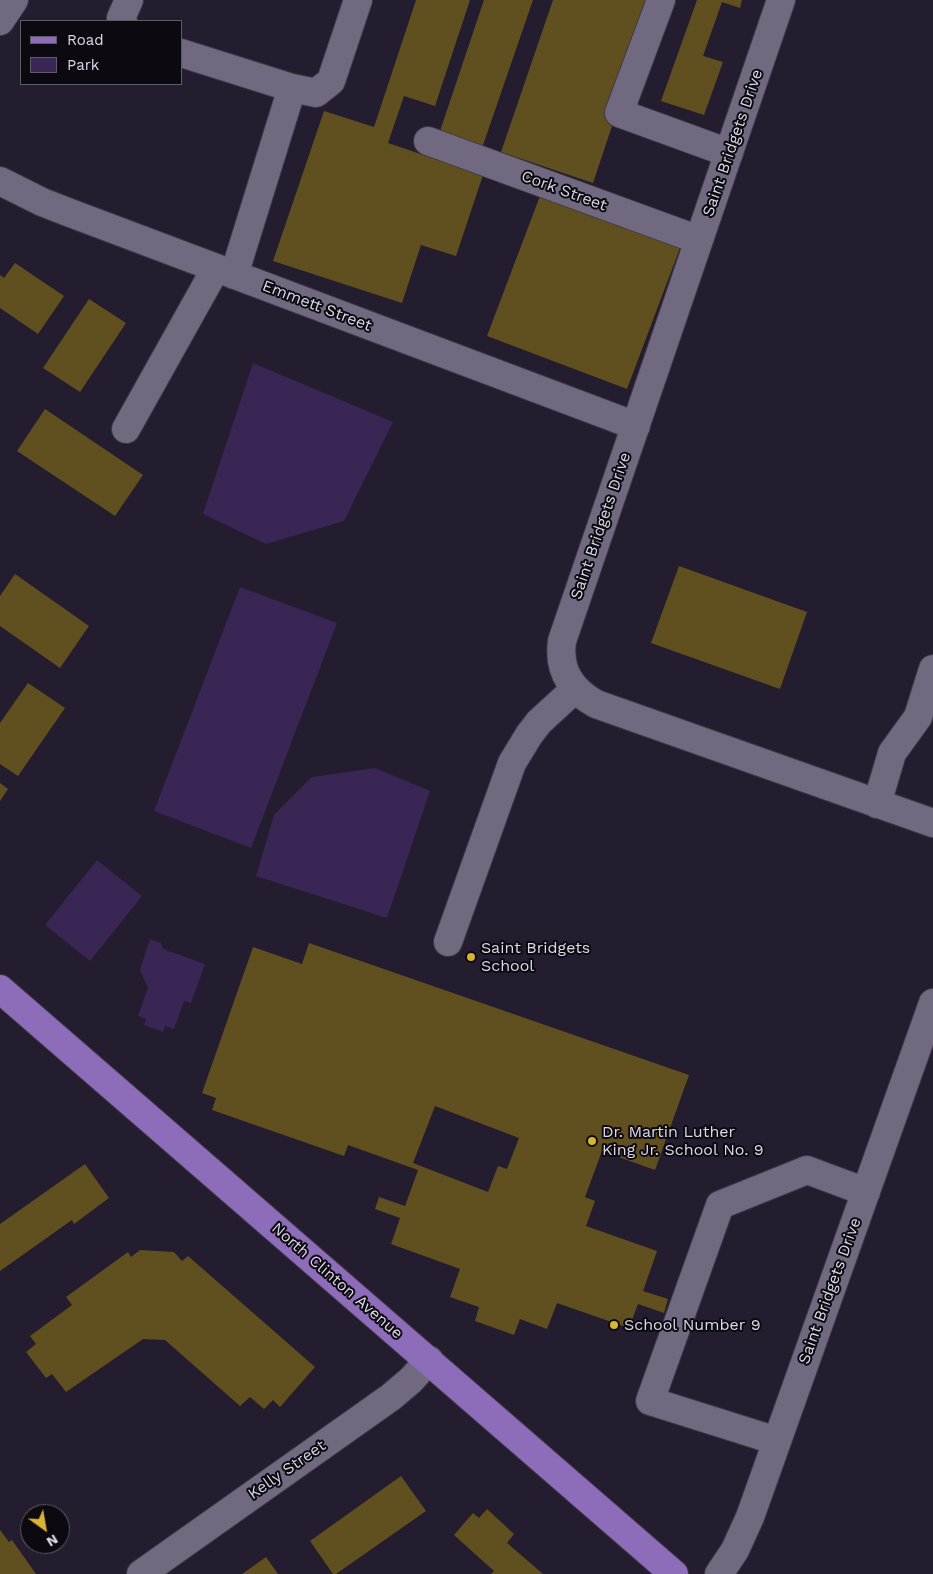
<!DOCTYPE html>
<html>
<head>
<meta charset="utf-8">
<style>
  body { margin:0 }
  #map { position:relative; width:933px; height:1574px; overflow:hidden; background:#241d2f; font-family:"Work Sans",sans-serif }
  canvas { display:block }
  .legend { position:absolute; left:20px; top:20px; width:162px; height:65px; box-sizing:border-box; background:#0c0911; border:1px solid #605c66; margin:0; padding:6px 9px; list-style:none; font-size:15px; color:#ddd8e5 }
  .legend li { display:flex; align-items:center; gap:10px; height:25px }
  .legend b { width:25px; border:1px solid #605c66 }
  .north { position:absolute; left:20px; top:1504px; width:50px; height:50px; box-sizing:border-box; background:#0c0911; border:1px solid #605c66; border-radius:50%; rotate:148deg; font-size:14px; font-weight:700; line-height:20px; text-align:center; color:#ddd8e5 }
  .north::after { content:''; display:block; margin:auto; width:18px; height:22px; background:#dab333; clip-path:polygon(50% 0,100% 100%,50% 72%,0 100%) }
</style>
</head>
<body>
<div id="map">
<canvas width="933" height="1574"></canvas>
<ul class="legend">
<li><b style="height:6px;background:#8d6dba"></b>Road</li>
<li><b style="height:14px;background:#392654"></b>Park</li>
</ul>
<div class="north">N</div>
</div>
<script>
const context = document.querySelector('canvas').getContext('2d');
context.lineJoin = 'round';
function fill(path, color) { context.fillStyle = color; context.fill(path, 'evenodd'); }
function stroke(path, color, width, dash) { context.strokeStyle = color; context.lineWidth = width; context.lineCap = dash ? 'butt' : 'round'; context.setLineDash(dash || []); context.stroke(path); }
function write(font, color, halo, rows, align = 'center') {
  context.font = font + ' "Work Sans",sans-serif'; context.lineWidth = 4; context.setLineDash([]); context.textBaseline = 'middle'; context.strokeStyle = halo; context.fillStyle = color; for (const [text, x, y, turn = 0] of rows) {
    context.save(); context.translate(x, y); context.rotate((+turn || 0) * Math.PI / 180); context.textAlign = isNaN(turn) ? turn : align; if (halo) context.strokeText(text, 0, 0); context.fillText(text, 0, 0); context.restore();
  }
}
fill(new Path2D(`
  M253,363l140,59 -49,99 -78,23 -63,-30z
  M240,587l97,36 -86,225 -97,-37z
  M375,768l55,23 -43,127 -131,-42 18,-61 38,-38z
  M97,860l45,36 -52,65 -45,-36z
  M150,939l11,4 2,6 42,15 -14,39 -7,-2 -10,28 -9,-3 -2,6 -19,-7 2,-6 -8,-3 10,-28 -8,-18z`), '#392654');
fill(new Path2D(`
  M416,0h54l-35,106 -31,-10 -16,47 95,32 -27,81 -35,-11 -19,58 -129,-42 51,-150 50,16z
  M484,0h49l-51,148 -43,-14z
  M553,0h101l-61,183 -92,-31z
  M697,0h45l-2,8 -18,-6 -19,54 20,6 -19,53 -43,-14z
  M540,196l140,52 -53,141 -140,-53z
  M15,263l49,33 -26,38 -38,-26v-33l4,3z
  M89,299l37,24 -46,69 -37,-24z
  M45,409l98,66 -28,41 -98,-65z
  M679,566l128,46 -27,77 -129,-46z
  M15,574l74,52 -29,42 -60,-42v-30z
  M28,683l37,25 -47,68 -18,-12v-41z
  M0,783l8,6 -8,12z
  M309,943l380,132 -34,95 -53,-19 -17,46 10,4 -9,25 71,25 -14,40 25,8 -4,14 -26,-9 -9,24 -72,-25 -10,26 -27,-10 -6,16 -39,-14 4,-14 -29,-10 10,-28 -69,-25 9,-26 -25,-9 4,-12 26,9 13,-36 -70,-25 -4,11 -132,-46 4,-12 -14,-5 51,-146 49,17zM435,1106l84,32 -12,31 -9,-3 -10,26 -75,-29z
  M85,1164l24,34 -35,26 -2,-4 -72,51v-47z
  M140,1250l34,2 8,9 6,-5 127,111 -35,40 -7,-7 -9,9 -14,-12 -10,9 -75,-66 -22,-1 -77,53 -14,-18 -6,4 -20,-26 10,-8 -6,-8 42,-31 -6,-8 62,-45 3,5z
  M401,1476l25,35 -90,63h-3l-23,-33z
  M487,1509l27,25 -7,9 36,31h-52l3,-3 -40,-36 19,-22 6,5z
  M0,1530l9,12 3,-2 24,34h-36z
  M266,1557l12,17h-36z`), '#60501f');
const minor = new Path2D(`
  M661,0l-42,113 110,40
  M781,0l-219,641c-4,29 9,49 34,63l337,119
  M0,21l14,-21
  M123,21l-2,-3 8,-18
  M181,53l111,35 24,5 15,-12 27,-81
  M428,141l271,99
  M0,181l42,21 23,9 571,215
  M234,275l58,-187
  M126,429l90,-161
  M877,804l15,-51 26,-36 15,-48
  M448,942l64,-179 17,-28 10,-13 36,-33
  M777,1441l-127,-40 70,-196 87,-35 59,22
  M141,1574l250,-177 20,-17 18,-20
  M719,1574l16,-24 15,-33 183,-514`);
const major = new Path2D(`
  M0,989l674,585`);
stroke(minor, '#403948', 30);
stroke(major, '#403948', 30);
stroke(minor, '#71697f', 28);
stroke(major, '#8d6dba', 28);
for (const [x, y, r, color] of [
  [471,957,5,"#dab333"],
  [592,1141,5,"#dab333"],
  [614,1325,5,"#dab333"]
]) { const dot = new Path2D(); dot.arc(x, y, r, 0, 2 * Math.PI); context.fillStyle = color; context.fill(dot); stroke(dot, '#0c0911', 2); }
write('16px', '#ddd8e5', '#0c0911', [
  ["Saint Bridgets Drive",733,143,-71],
  ["Cork Street",564,191,20],
  ["Emmett Street",317,306,21],
  ["Saint Bridgets Drive",601,526,-71],
  ["North Clinton Avenue",337,1281,41],
  ["Saint Bridgets Drive",830,1291,-70],
  ["Kelly Street",287,1470,-35]
]);
write('16px', '#ddd8e5', '#0c0911', [
  ["Saint Bridgets",481,948],
  ["School",481,966],
  ["Dr. Martin Luther",602,1132],
  ["King Jr. School No. 9",602,1150],
  ["School Number 9",624,1325]
], 'left');
</script>
</body>
</html>
